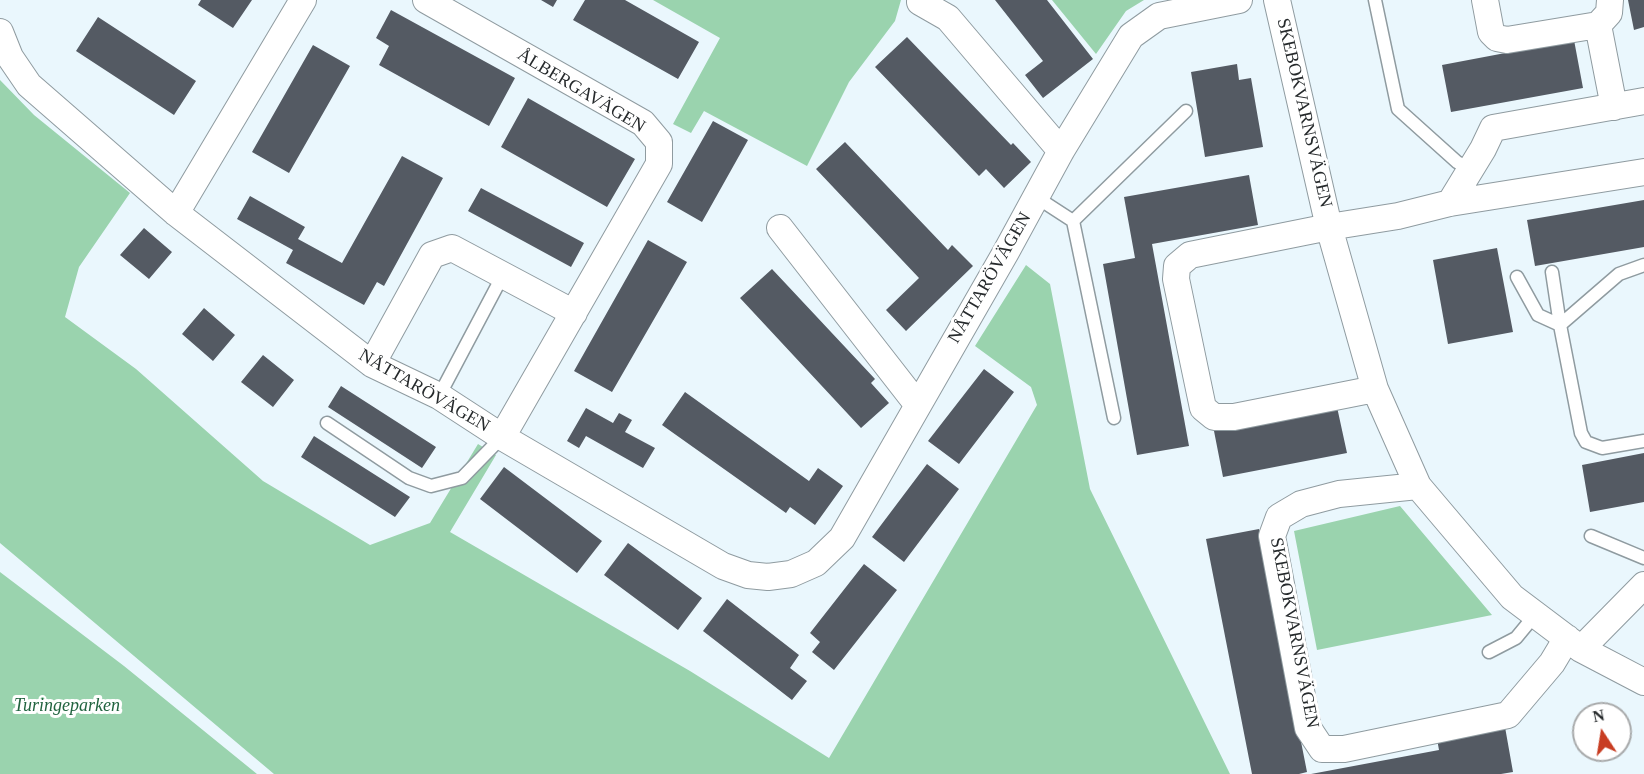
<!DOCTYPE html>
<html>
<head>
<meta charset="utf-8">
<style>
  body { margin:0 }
  #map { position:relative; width:1644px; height:774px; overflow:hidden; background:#eaf7fd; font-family:"Times New Roman",serif }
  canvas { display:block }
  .north { position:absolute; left:1572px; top:702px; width:60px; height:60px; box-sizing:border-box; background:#fff; border:2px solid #a8aaab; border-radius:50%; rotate:348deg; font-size:16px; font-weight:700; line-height:24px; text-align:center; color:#262a2c }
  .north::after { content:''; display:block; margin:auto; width:21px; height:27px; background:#c83d22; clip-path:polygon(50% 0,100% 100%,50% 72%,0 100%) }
</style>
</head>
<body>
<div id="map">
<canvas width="1644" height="774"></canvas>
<div class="north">N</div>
</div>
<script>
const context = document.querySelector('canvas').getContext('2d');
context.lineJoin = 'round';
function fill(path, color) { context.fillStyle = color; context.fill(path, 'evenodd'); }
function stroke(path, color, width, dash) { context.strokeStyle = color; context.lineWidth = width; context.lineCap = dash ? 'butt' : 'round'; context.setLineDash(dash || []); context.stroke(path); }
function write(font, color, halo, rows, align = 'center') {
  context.font = font + ' "Times New Roman",serif'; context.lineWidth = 6; context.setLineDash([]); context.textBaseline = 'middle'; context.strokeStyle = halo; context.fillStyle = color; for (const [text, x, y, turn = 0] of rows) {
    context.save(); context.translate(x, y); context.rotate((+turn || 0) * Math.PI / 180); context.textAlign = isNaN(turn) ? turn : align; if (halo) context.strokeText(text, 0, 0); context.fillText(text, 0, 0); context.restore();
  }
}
fill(new Path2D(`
  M653,0h248l-6,21 -46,61 -42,84 -103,-55 -13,22 -18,-9 47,-86z
  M1052,0h92l-18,11 -30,43z
  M0,80l34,35 96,78 -51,74 -14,50 71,52 127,112 107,64 60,-22 48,-79 18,11 -46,77 240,139 139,87 208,-353 -6,-18 -56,-41 51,-81 24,19 40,205 140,285h-956l-274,-231z
  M1400,506l92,109 -175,35 -23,-119z
  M0,572l124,94 133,108h-257z`), '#9ad3ae');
fill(new Path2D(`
  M201,0h51l-19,28 -35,-23z
  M541,0h16l-4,7z
  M585,0h40l74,42 -21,37 -105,-59z
  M995,0h52l46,59 -50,39 -18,-23 18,-14z
  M1628,0h16v27l-10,3z
  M391,10l124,68 -26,48 -110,-61 10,-19 -13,-8z
  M98,17l98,64 -22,34 -98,-64z
  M907,37l104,108 2,-2 18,19 -27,26 -18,-19 -7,7 -104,-109z
  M1574,40l9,48 -132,24 -9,-47z
  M313,45l37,21 -61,107 -37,-21z
  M1237,64l2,16 12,-2 12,69 -58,10 -14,-85z
  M528,98l107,61 -28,48 -106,-60z
  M713,121l35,19 -46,82 -35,-20z
  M845,142l103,108 4,-5 21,21 -67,65 -20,-21 33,-32 -103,-109z
  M402,156l41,22 -59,108 -7,-4 -13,23 -78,-42 7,-13 -56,-31 13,-23 55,31 -7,12 44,24z
  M1249,175l9,50 -106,19 37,202 -52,9 -34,-191 32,-6 -11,-61z
  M481,188l103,55 -13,24 -103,-56z
  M1644,200v47l-109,19 -8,-46z
  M144,228l28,24 -23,27 -29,-24z
  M648,240l39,22 -75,130 -38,-21z
  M1497,248l16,84 -65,12 -15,-84z
  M772,269l103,110 -4,4 18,20 -28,25 -121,-130z
  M204,308l31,27 -22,26 -31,-27z
  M263,355l31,25 -21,27 -32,-25z
  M984,369l30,23 -55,72 -31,-23z
  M341,386l95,61 -14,21 -94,-61z
  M685,392l124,89 9,-13 25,18 -28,39 -25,-18 -4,6 -124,-88z
  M1337,407l10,46 -124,24 -9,-46z
  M586,408l27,15 6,-10 13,7 -7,12 30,16 -12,20 -57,-32 -7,12 -12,-7z
  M314,436l96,61 -15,20 -94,-60z
  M1644,453v49l-54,10 -8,-47z
  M927,464l32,25 -55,73 -32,-25z
  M504,467l98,74 -25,32 -97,-74z
  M1259,529l48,243 -8,2h-47l-46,-235z
  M628,543l74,55 -24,32 -74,-55z
  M864,564l33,26 -63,80 -22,-18 8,-10 -10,-9z
  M727,599l72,56 -9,13 17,13 -15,19 -89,-69z
  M1505,727l8,45 -12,2h-190l128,-24 -2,-11z`), '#545a63');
const service = new Path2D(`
  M1375,0l23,109 59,53 14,8
  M1036,197l37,24 41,197
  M1073,221l113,-110
  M1644,265l-25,9 -59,51 21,108 5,9 16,6 42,-7
  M1517,277l21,38 22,10 -8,-53
  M439,396l64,-121
  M327,423l82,55 22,8 31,-8 40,-41
  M1591,536l53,22
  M1489,652l27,-14 19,-23`);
const minor = new Path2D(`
  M426,0l217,123 16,19v22l-157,273
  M1277,0l52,227 46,162 43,97 94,111 69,52 63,33
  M1485,0l6,32 6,6 10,2 91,-15 11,-12 1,-13
  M920,2l28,16 113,133
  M1598,25l16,82
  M0,32l10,25 19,28 147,128 196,151 67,32 63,41 221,129 25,9 20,2 23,-3 25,-11 26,-25 164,-286 55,-101 70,-115 28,-20 80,-16
  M1450,203l33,-54 10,-21 151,-27
  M176,213l127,-213
  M780,228l137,176
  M372,364l60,-109 20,-7 122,65
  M1375,389l-141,28h-20l-11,-9 -27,-129 1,-13 13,-11 139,-28 69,-11 52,-13 194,-31
  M1418,486l-79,8 -38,10 -22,13 -7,19 36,192 14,21h22l164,-34 44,-52 15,-25
  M1581,649l63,-64`);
stroke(service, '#8f9ba0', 15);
stroke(minor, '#8f9ba0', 28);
stroke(service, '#fff', 12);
stroke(minor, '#fff', 26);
write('18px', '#262a2c', '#fff', [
  ["ÅLBERGAVÄGEN",581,91,31],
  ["SKEBOKVARNSVÄGEN",1304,113,77],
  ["NÅTTARÖVÄGEN",990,278,-60],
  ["NÅTTARÖVÄGEN",424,391,30],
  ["SKEBOKVARNSVÄGEN",1294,633,79]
]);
write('italic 18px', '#226440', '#fff', [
  ["Turingeparken",67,706]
]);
</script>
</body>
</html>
